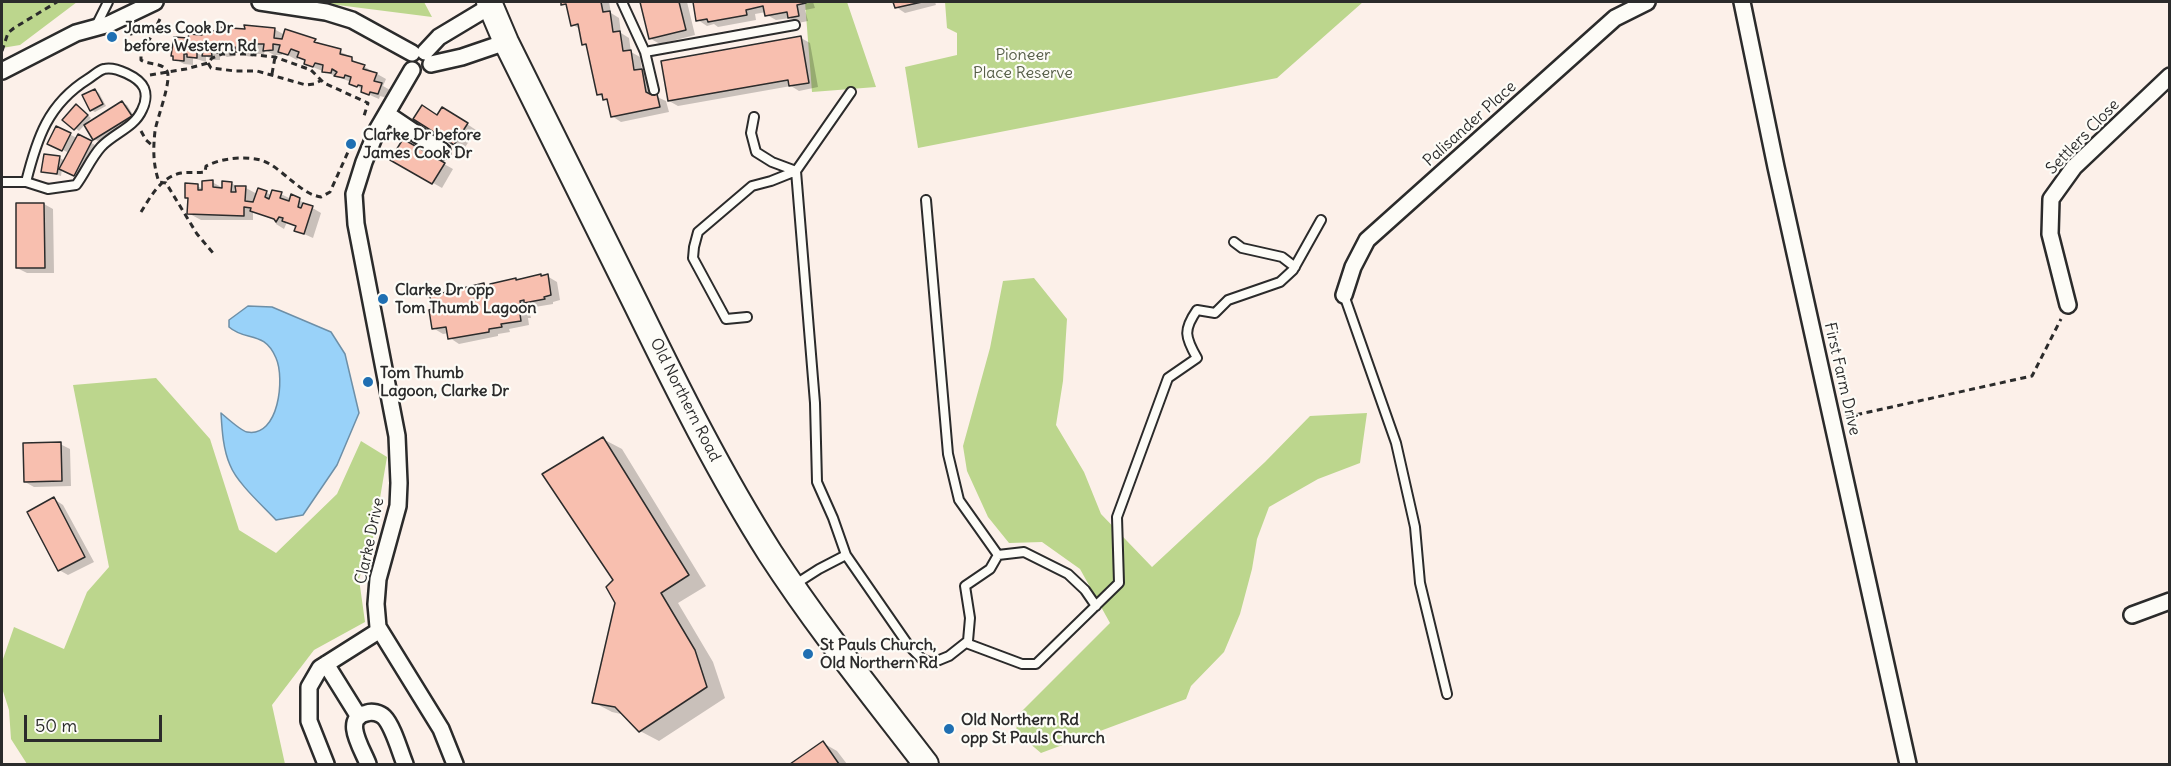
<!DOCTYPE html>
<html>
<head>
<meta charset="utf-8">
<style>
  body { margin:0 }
  #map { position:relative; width:2171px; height:766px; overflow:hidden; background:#fcf0e9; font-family:Delius,sans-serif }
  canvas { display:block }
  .frame { position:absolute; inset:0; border:3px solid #2b2b2b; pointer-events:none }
  .scale { position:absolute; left:24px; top:715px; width:138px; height:27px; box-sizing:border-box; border:3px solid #2b2b2b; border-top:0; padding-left:8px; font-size:18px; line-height:21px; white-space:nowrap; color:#2b2b2b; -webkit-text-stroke:4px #fdfcf7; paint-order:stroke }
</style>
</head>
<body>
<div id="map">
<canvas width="2171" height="766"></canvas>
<div class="frame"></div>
<div class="scale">50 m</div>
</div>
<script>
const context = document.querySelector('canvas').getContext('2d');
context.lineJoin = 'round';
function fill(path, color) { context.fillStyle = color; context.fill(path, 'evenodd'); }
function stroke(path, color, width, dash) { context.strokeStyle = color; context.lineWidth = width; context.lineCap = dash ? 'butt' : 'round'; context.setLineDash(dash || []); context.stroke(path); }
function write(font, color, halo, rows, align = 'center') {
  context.font = font + ' Delius,sans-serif'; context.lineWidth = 4.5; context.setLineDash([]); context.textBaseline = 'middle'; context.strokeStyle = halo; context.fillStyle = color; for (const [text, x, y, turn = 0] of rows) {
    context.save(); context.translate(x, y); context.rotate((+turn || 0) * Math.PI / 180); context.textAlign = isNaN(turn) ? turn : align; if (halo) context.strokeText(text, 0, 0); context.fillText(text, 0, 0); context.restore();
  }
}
fill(new Path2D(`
  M2,2h75l-57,43 -18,3z
  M314,2h110l8,15z
  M805,2h42l29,85 -64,5z
  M945,2h418l-86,76 -359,70 -13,-81 52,-12v-22l-10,-5z
  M1034,278l33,41 -4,62 -7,44 28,47 17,42 51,53 113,-105 45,-46 57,-3 -7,50 -42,16 -49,28 -12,32 -5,30 -12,45 -16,38 -33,34 -5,13 -145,54 -25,-21 2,-17 92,-92 -30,-54 -38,-27 -33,1 -21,-26 -21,-46 -4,-25 27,-98 13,-67z
  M156,378l54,61 29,91 37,23 61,-59 24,-53 26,16 -14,82 -14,40 6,43 -51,28 -42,55 13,59h-258l-16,-25 -2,-29 -7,-22v-26l12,-35 50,22 23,-57 22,-25 -36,-182z`), '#bcd68d');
const water = new Path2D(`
  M248,306l24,1 59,25 14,22 14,59 -22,52 -34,50 -27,5c-14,-15 -39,-37 -46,-55 -7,-16 -8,-35 -9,-52 6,5 20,18 26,19 32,6 38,-54 29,-74 -12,-28 -30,-16 -47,-31v-7z`);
fill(water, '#99d2f9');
stroke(water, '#6d8fa7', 1.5);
fill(new Path2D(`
  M562,2h47l2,11 8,5 2,15 8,5 2,14 9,5 2,13 9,6 4,20 11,5 3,11 -48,10 -9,-6 -3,-14 -11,-8 -10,-47 -5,-3 -3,-15 -7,-4 -4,-18z
  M642,2h45l8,33 -35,9 -9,-5z
  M694,2h119l2,6 -10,2 3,11 -10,2 -8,-5 -14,2 -9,-5 -1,-3 -11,2 1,6 -38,7 -4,-3 -7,2 -9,-6z
  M895,2h40l1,3 -31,8 -9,-6z
  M274,29l11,6 1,-4 29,10 35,15 -1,2 37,21 -3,7 7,4 -3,8 -7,-2 -1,3 -7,-3 -21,-14 -36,-14 -16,-11 -2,3 -15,-8v3h-8l-9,-5 -1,4h-10l-1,3 -7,-1 -9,-5h-2v5l-8,1 -7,-4v7h-7l-7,-4v6l-13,-4v7l-9,-1 -9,-5 14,-19 57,-9zM191,46l13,7v4l-14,-8z
  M801,38l9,5 8,44 -19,4 -8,-5 -113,20 -9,-5z
  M95,90l4,3 7,13 -11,6 -4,-2z
  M122,103l5,2 8,13 -37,23 -4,-2z
  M80,108l11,10 -12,13 -15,-12z
  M452,114l24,16 -12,19 -10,-5 -16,-28z
  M57,128l20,10 1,-2 17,9 -17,32 -16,-8 -1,7 -18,-5 17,-13 5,3 4,-8 -20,-10z
  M403,141l50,28 -11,19 -49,-28z
  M212,182l11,6 8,-5 7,4 8,1 11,6 9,-2 6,4 9,-2 10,5 8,1 22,13 -8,25 -18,-8 2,-3 -10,-5 -3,7 -8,-5v-3l-23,-10v9h-52l-13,-7 9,-27 6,3z
  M44,204l9,5 1,64h-27l-10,-5z
  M541,275l6,1 10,6 3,18 -7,2v2l-18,3 -7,-2 3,13h-3l1,7 -20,4 1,3 -12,2v2l-39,8 -9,-6 -1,-5 -6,1 -10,-6 50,-43 10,5 23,-10 2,1z
  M603,439l19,10 84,137 -28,17 35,59 12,36 -66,43 -19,-10 -15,-16 -13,-3 -19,-10 23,-99z
  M60,444l10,5 1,37 -37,1 -9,-5z
  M54,499l9,6 31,57 -26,13 -9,-5z
  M823,743l14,8 10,13h-55z`), '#0003');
const building = new Path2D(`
  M561,2h40l2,10 7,-1 3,21 7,-1 3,20 8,-1 3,20 8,-1 4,23 6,3 5,-1 3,13 -49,10 -4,-18 -4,1 -1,-6 -5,1 -11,-51 -4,1 -4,-21 -7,2 -5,-22 -5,1z
  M640,2h39l7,28 -37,9z
  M693,2h113v1l-9,2 2,11 -11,2 -1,-6 -22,4 -2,-10 -17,4 1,5 -39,7 -1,-3 -11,2z
  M893,2h29l-27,6z
  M244,25l31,3 -1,10 8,1 3,-10 31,10 -2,3 27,7 -1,5 12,3v4l13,4 -2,4 14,4 -3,8 8,2 -4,11 -8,-2 -1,3 -8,-3 1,-6 -4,-1 -1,2 -8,-3 2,-7 -6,-2 -1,3 -10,-2 3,-4 -5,-3 -1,4 -9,-1 1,-7 -8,-2 -2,4 -9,-3 1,-4 -8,-3 2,-5 -8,-3 -3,6 -10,-3 2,-7 -7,-1v6l-10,1 1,-7h-7l-2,6h-10l-1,2h-9v-5h-9v5l-9,1v-5l-6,1 1,7h-10l1,-5h-6v7l-10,-1v-3h-3v7l-11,-1v-4h-2l3,-19 14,1 1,-4 13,1 -1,-4h15v-4l29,2z
  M801,36l8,47 -20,3 -1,-6 -120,21 -7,-40z
  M95,89l8,15 -13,7 -8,-16z
  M122,101l10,15 -39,24 -9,-15z
  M76,104l12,11 -14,15 -12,-10z
  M422,105l15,10 5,-8 26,16 -14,22 -41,-26z
  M56,126l15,7 -9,18 -15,-7z
  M78,134l14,7 -18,35 -15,-7z
  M403,139l42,24 -13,21 -42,-24z
  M44,154l16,2 -3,18 -16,-2z
  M213,180v7l9,1v-7l10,1 -1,10h5l-1,-6h11l-1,15 8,1 5,-14 9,3 -2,6 4,2 3,-9 10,2 -2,6 9,3 2,-7 9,4 -2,9 3,1 2,-5 10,3 -9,28 -10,-3 2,-5 -14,-5 1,-3 -4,-1 -3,5 -2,-3 -24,-8 1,-3 -7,-1v9l-57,-2 1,-16h-3v-15l13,1v6h4v-9z
  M16,203h28l1,65h-29z
  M541,274v2l7,-2 3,21 -7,2 1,2 -21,4v-3l-4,1 2,12 -2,1 1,7 -20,3 1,3 -13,2v3l-41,7 -2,-12 -14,2 -3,-19 3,-1 -2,-13 54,-13 1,8 6,-2 -1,-5 26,-6v2z
  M603,437l86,138 -28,18 34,57 12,37 -68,45 -24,-25 -23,-4 23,-100 -9,-16 7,-7 -71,-106z
  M61,442l1,39 -38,1 -1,-39z
  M54,497l31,60 -27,14 -31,-59z
  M823,741l16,23h-49z`);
fill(building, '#f8bfaf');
stroke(building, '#2b2b2b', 1.5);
const lane = new Path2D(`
  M622,2l23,50 9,38
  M96,26l12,-24
  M645,52l150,-27
  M2,182h24l22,7 28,-4c9,-12 15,-27 25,-38 13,-14 33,-19 41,-37 3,-6 5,-15 2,-22 -5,-11 -29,-22 -40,-19 -5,1 -11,7 -16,10 -40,25 -51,59 -62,103
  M926,200l22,254 11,46 39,55
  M1234,242l8,6 40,9 13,10
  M1344,295l52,148 19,84 5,56 27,111
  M747,317l-21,2 -33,-61 1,-11 4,-15 54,-46 19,-5 25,-10 -24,-9 -16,-10 -5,-19 3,-16
  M846,555l63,91 13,13 10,4 17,-7 19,-15 2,-23 -5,-32 25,-17 8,-14 26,-3 44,22 17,16 11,16
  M794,585l25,-16 27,-14 -13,-37 -16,-36 -2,-79 -19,-232 55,-79
  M966,643l56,21h14l83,-81 -2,-66 51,-139 29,-20c-12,-21 -14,-28 0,-48l18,3 13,-13 52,-18 13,-12 28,-50`);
const street = new Path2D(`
  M260,2l66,10 26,8 60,33
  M1742,2l34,165 132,597
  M425,52l14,-15 50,-30
  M431,64l31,-7 44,-15
  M412,70l-35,60 -13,32 -10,32 2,30 41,212 2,47 -1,23 -20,73 -2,25 2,23 63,102 14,35
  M2,71l74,-38 33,-9 46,-22
  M387,114l55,37
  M1344,295l9,-28 14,-27 248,-222 32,-16
  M2068,305l-18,-71 1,-35 23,-32 96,-91
  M2132,615l38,-14
  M326,664l33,53
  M326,764l-17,-43v-34l11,-19 60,-38
  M368,764c-5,-14 -27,-46 -1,-51 5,-2 13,0 17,4 9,9 16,35 21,47`);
const primary = new Path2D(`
  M489,2l17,40c44,88 87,176 131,264 41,84 83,168 133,247 48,74 103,142 156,211`);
stroke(lane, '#2b2b2b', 12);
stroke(street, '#2b2b2b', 20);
stroke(primary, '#2b2b2b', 28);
stroke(new Path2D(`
  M160,19l-19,37v4c7,5 21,2 26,11 5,10 -10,47 -12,60 -2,18 -2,34 4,51l7,1 31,51 16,19
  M129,30l2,4 11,-3h13
  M2,51l6,-18 6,-5 43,-26
  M208,63l3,5 24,3h22l49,14 8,-1 8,-4
  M272,74l3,-17
  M150,75l36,-6 22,-6 4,-5 10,-4h24l29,3 36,13 13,13 44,20 -4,13
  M141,131l5,9 7,6
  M141,212c10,-16 20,-35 40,-39 8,-1 16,0 24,-1l1,-6c16,-8 38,-10 55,-6 12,4 22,14 31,21 9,7 17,14 29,16l9,-5 18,-40
  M1846,417l186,-41 29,-57`), '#2b2b2b', 3, [6, 4.5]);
stroke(lane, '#fdfcf7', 8);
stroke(street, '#fdfcf7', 15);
stroke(primary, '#fdfcf7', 24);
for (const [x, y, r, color] of [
  [112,37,6,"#1f6fb2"],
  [351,144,6,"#1f6fb2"],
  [383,299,6,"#1f6fb2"],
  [368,382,6,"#1f6fb2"],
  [808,654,6,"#1f6fb2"],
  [949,729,6,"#1f6fb2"]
]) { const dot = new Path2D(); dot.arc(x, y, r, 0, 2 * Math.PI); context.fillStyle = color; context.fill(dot); stroke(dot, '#fdfcf7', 2); }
write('bold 16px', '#2b2b2b', '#fdfcf7', [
  ["James Cook Dr",124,28],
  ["before Western Rd",124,46],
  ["Clarke Dr before",363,135],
  ["James Cook Dr",363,153],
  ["Clarke Dr opp",395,290],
  ["Tom Thumb Lagoon",395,308],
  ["Tom Thumb",380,373],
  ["Lagoon, Clarke Dr",380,391],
  ["St Pauls Church,",820,645],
  ["Old Northern Rd",820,663],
  ["Old Northern Rd",961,720],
  ["opp St Pauls Church",961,738]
], 'left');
write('16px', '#565e48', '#fdfcf7', [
  ["Pioneer",1023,55],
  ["Place Reserve",1023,73]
]);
write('16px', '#2b2b2b', '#fdfcf7', [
  ["Palisander Place",1470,124,-42],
  ["Settlers Close",2083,137,-46],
  ["First Farm Drive",1842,379,77],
  ["Old Northern Road",685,400,63],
  ["Clarke Drive",370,541,-78]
]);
</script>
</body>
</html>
